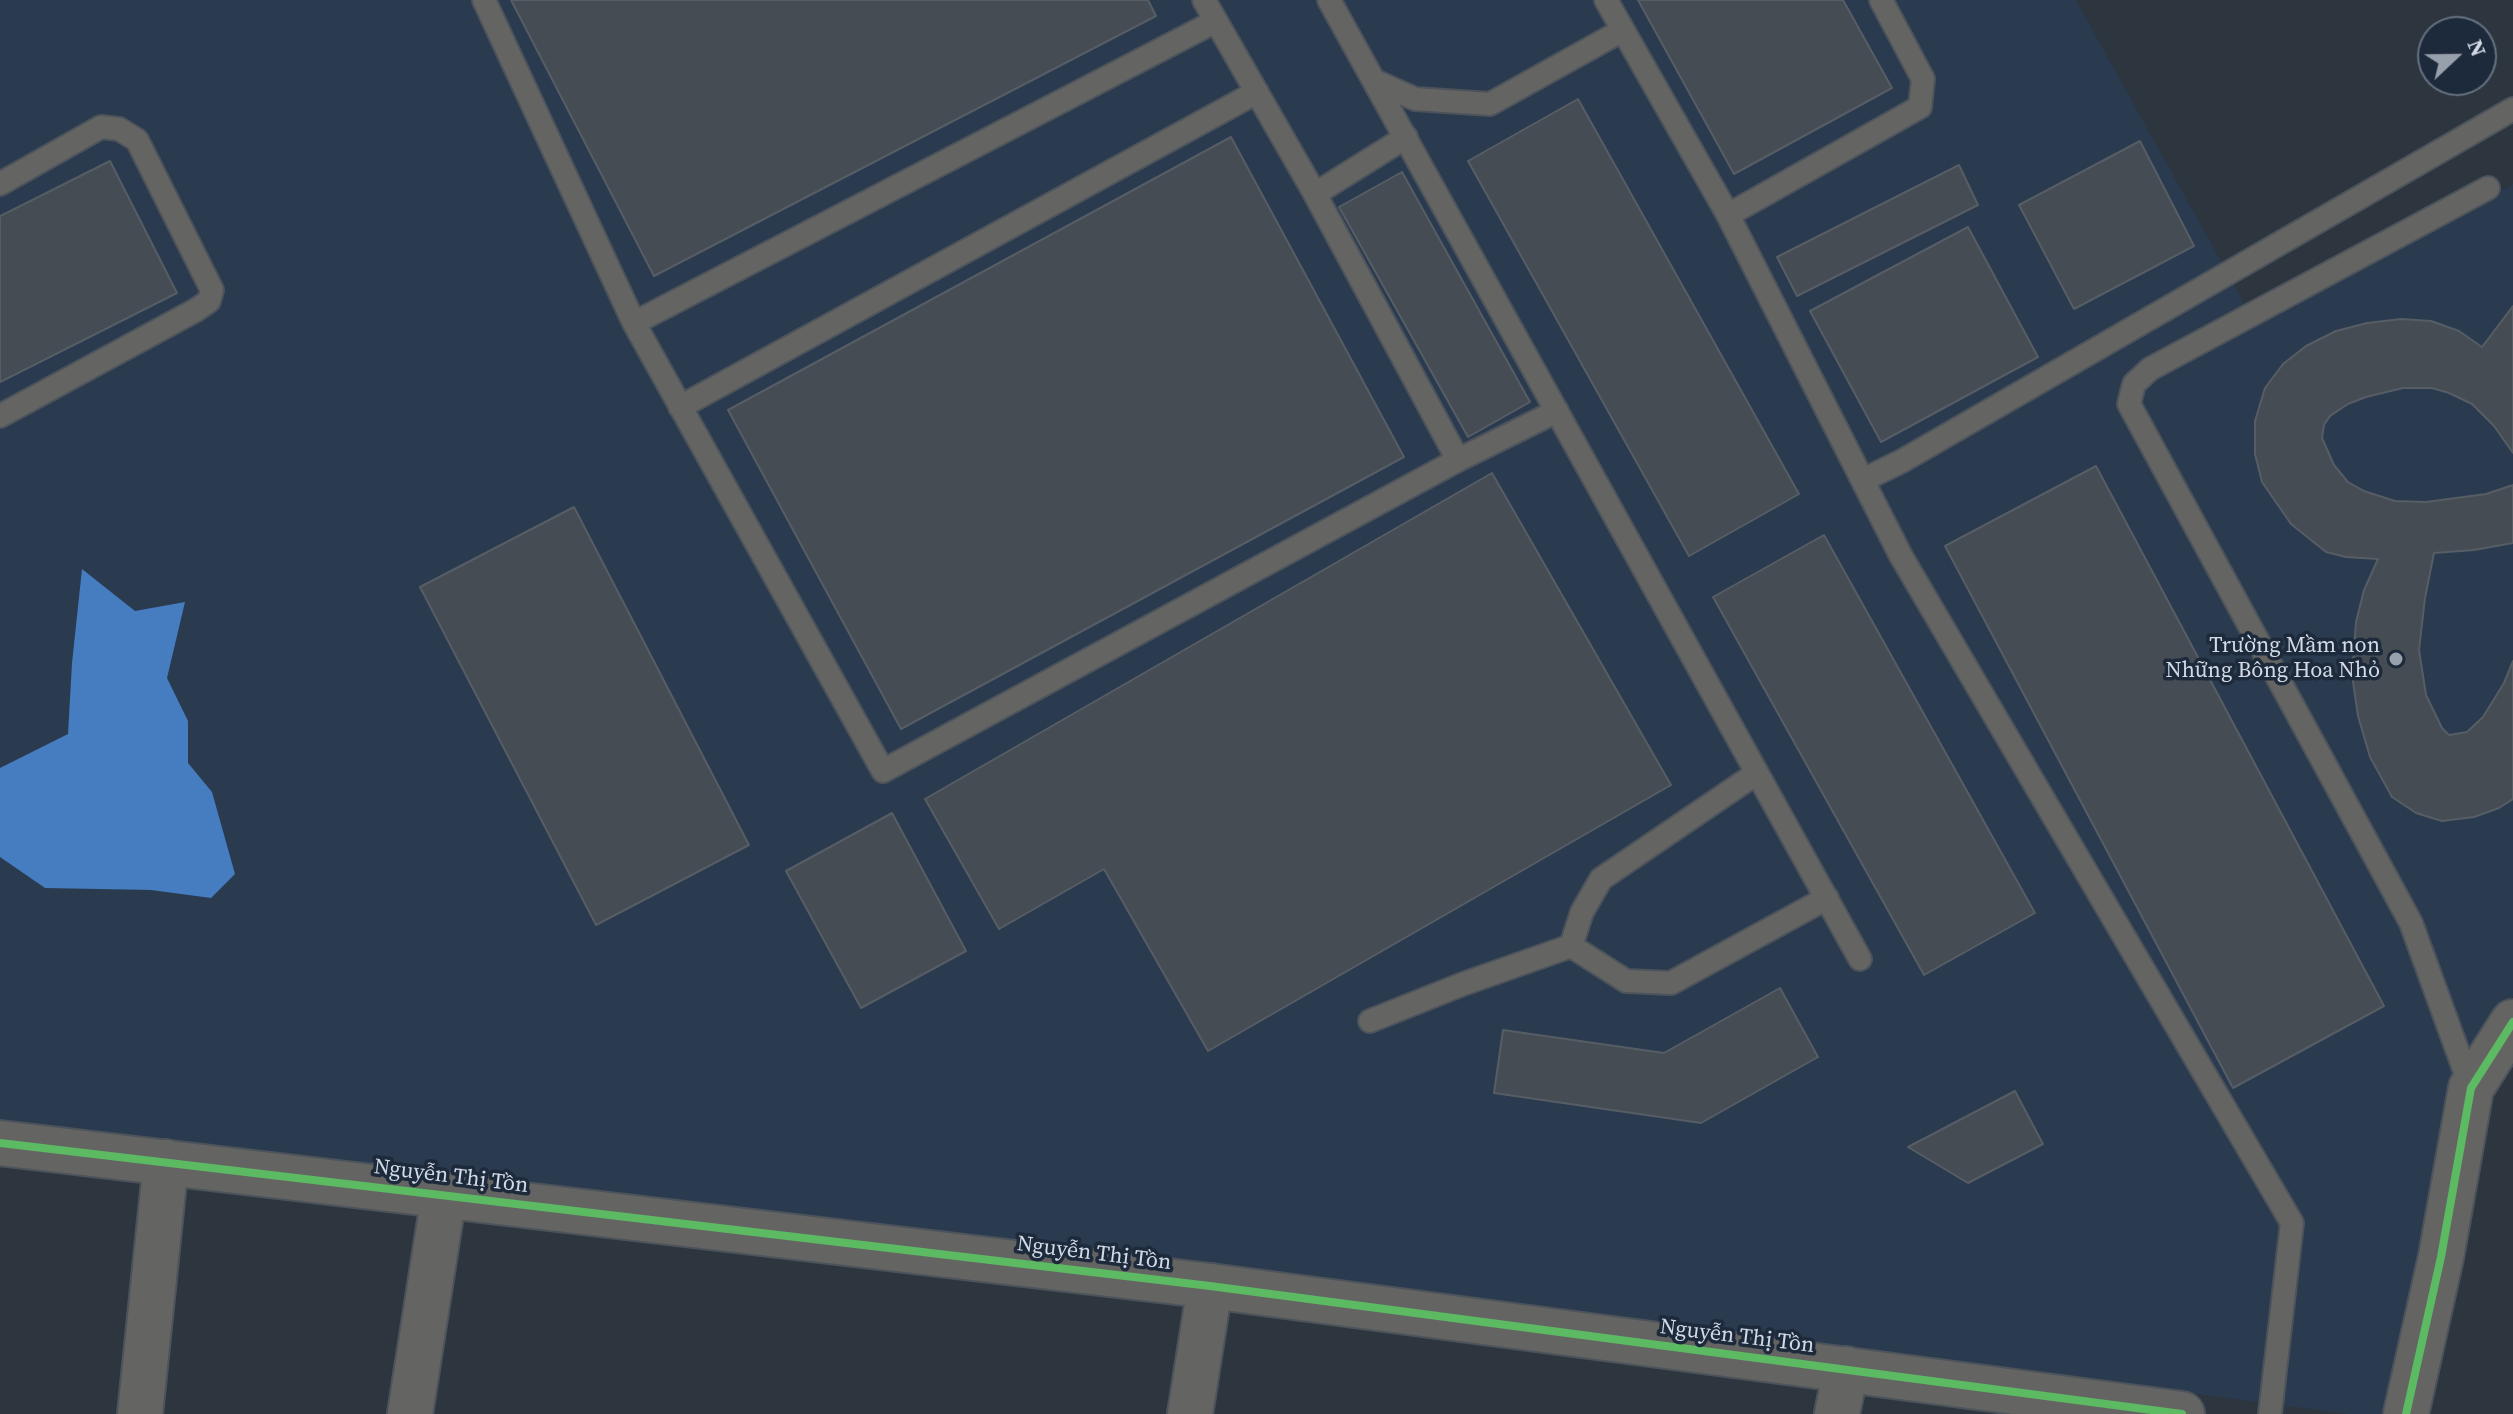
<!DOCTYPE html>
<html>
<head>
<meta charset="utf-8">
<style>
  body { margin:0 }
  #map { position:relative; width:2513px; height:1414px; overflow:hidden; background:#2d353e; font-family:"Source Serif 4",serif }
  canvas { display:block }
  .north { position:absolute; left:2417px; top:16px; width:80px; height:80px; box-sizing:border-box; background:#1d2a3b; border:2px solid #65707f; border-radius:50%; rotate:68deg; font-size:22px; font-weight:700; line-height:32px; text-align:center; color:#d2dae6 }
  .north::after { content:''; display:block; margin:auto; width:28px; height:36px; background:#98a0ab; clip-path:polygon(50% 0,100% 100%,50% 72%,0 100%) }
</style>
</head>
<body>
<div id="map">
<canvas width="2513" height="1414"></canvas>
<div class="north">N</div>
</div>
<script>
const context = document.querySelector('canvas').getContext('2d');
context.lineJoin = 'round';
function fill(path, color) { context.fillStyle = color; context.fill(path, 'evenodd'); }
function stroke(path, color, width, dash) { context.strokeStyle = color; context.lineWidth = width; context.lineCap = dash ? 'butt' : 'round'; context.setLineDash(dash || []); context.stroke(path); }
function write(font, color, halo, rows, align = 'center') {
  context.font = font + ' "Source Serif 4",serif'; context.lineWidth = 7; context.setLineDash([]); context.textBaseline = 'middle'; context.strokeStyle = halo; context.fillStyle = color; for (const [text, x, y, turn = 0] of rows) {
    context.save(); context.translate(x, y); context.rotate((+turn || 0) * Math.PI / 180); context.textAlign = isNaN(turn) ? turn : align; if (halo) context.strokeText(text, 0, 0); context.fillText(text, 0, 0); context.restore();
  }
}
fill(new Path2D(`
  M0,0h2076l171,308 -123,73 277,543 59,156 -67,334h-46l-1086,-145 -1261,-148z
  M2513,184v812l-42,68 -332,-660 2,-15 17,-15z`), '#2a3a4f');
fill(new Path2D(`
  M82,569l53,42 50,-9 -18,76 21,43v42l24,29 23,82 -24,24 -60,-8 -106,-2 -45,-31v-89l68,-34 4,-71z`), '#467cc0');
const building = new Path2D(`
  M511,0h637l8,16 -502,260z
  M1638,0h205l49,88 -158,86z
  M1578,99l221,395 -110,62 -221,-395z
  M1231,137l173,320 -503,272 -173,-319z
  M2140,141l54,105 -120,63 -55,-104z
  M110,161l67,132 -177,89v-166z
  M1959,165l19,40 -181,91 -20,-39z
  M1402,172l128,230 -62,35 -129,-230z
  M1968,227l70,130 -157,85 -71,-131z
  M2513,306v147l-19,-27 -22,-22 -23,-11 -17,-5h-29l-37,9 -18,7 -18,12 -6,9 -2,13 12,27 14,17 16,9 31,10 31,1 60,-8 27,-9v58l-39,7 -40,3 -9,45 -6,52 7,45 16,33 7,7 18,-3 16,-15 21,-34 9,-22v138l-14,9 -25,9 -32,4 -26,-8 -24,-16 -22,-40 -12,-41 -6,-41 4,-53 8,-32 14,-31 -32,-2 -20,-5 -35,-28 -29,-42 -7,-28v-33l10,-33 18,-24 23,-18 30,-15 31,-8 34,-4 30,2 28,10 23,16z
  M2096,466l288,540 -151,82 -288,-542z
  M1492,473l179,312 -463,266 -104,-182 -105,60 -74,-130z
  M574,507l175,338 -153,80 -176,-338z
  M1824,535l211,378 -111,62 -211,-378z
  M892,813l74,138 -105,57 -75,-137z
  M1780,988l38,69 -117,66 -207,-30 9,-63 161,23z
  M2015,1091l28,53 -75,39 -60,-36z`);
fill(building, '#454c54');
stroke(building, '#565d65', 2);
const service = new Path2D(`
  M484,0l150,323 249,448 575,-311 -143,-266
  M1204,0l111,194 91,-57
  M1329,0l531,959
  M1606,0l122,215 173,341 391,667 -22,191
  M1375,81l40,18 75,5 133,-74
  M0,184l101,-57 18,2 18,11 75,150 -3,11 -13,9 -196,106
  M1728,215l192,-108 3,-28 -42,-79
  M634,323l582,-302
  M680,407l577,-315
  M1458,460l99,-49
  M1863,480l39,-19 611,-352
  M1757,773l-156,106 -19,33 -11,34 55,35 45,2 156,-85
  M1370,1021l93,-37 108,-38
  M2471,1088l-60,-165 -282,-519 5,-20 16,-15 338,-181`);
const minor = new Path2D(`
  M140,1414l26,-252
  M410,1414l34,-219
  M1190,1414l20,-128
  M1837,1414l9,-45
  M2406,1414l35,-157 30,-169 42,-66`);
const tertiary = new Path2D(`
  M0,1143l1210,143 972,128`);
stroke(service, '#4c535b', 26);
stroke(minor, '#4c535b', 48);
stroke(tertiary, '#4c535b', 48);
stroke(service, '#646563', 22);
stroke(minor, '#646563', 44);
stroke(tertiary, '#646563', 44);
stroke(new Path2D(`
  M0,1143l1210,143 972,128
  M2406,1414l35,-157 30,-169 42,-66`), '#5cba63', 8);
for (const [x, y, r, color] of [
  [2396,659,8,"#98a0ab"]
]) { const dot = new Path2D(); dot.arc(x, y, r, 0, 2 * Math.PI); context.fillStyle = color; context.fill(dot); stroke(dot, '#1d2a3b', 3); }
write('22px', '#d2dae6', '#1d2a3b', [
  ["Trường Mầm non",2380,646],
  ["Những Bông Hoa Nhỏ",2380,671]
], 'right');
write('22px', '#d2dae6', '#1d2a3b', [
  ["Nguyễn Thị Tồn",451,1177,7],
  ["Nguyễn Thị Tồn",1094,1254,7],
  ["Nguyễn Thị Tồn",1737,1337,7]
]);
</script>
</body>
</html>
